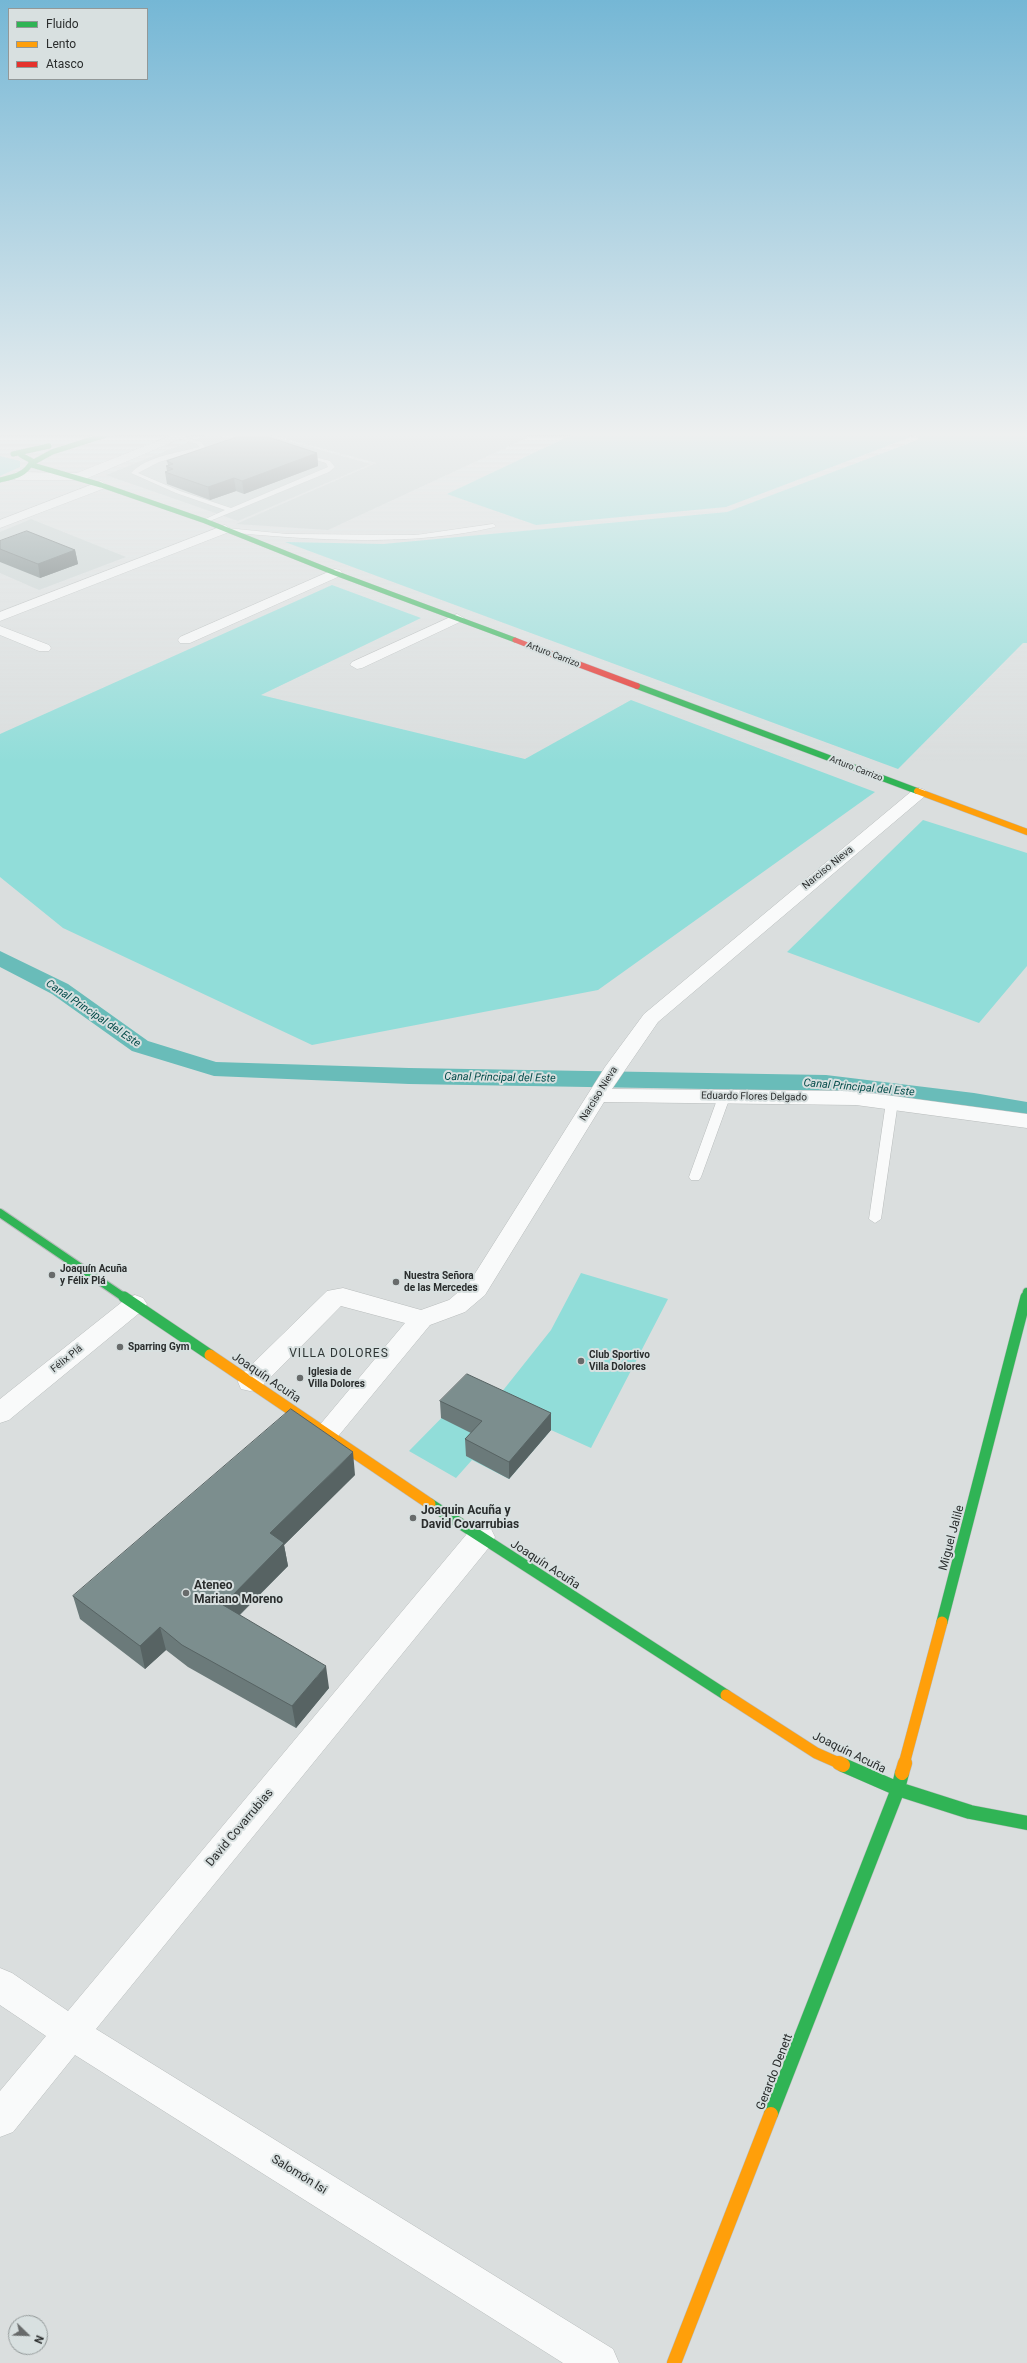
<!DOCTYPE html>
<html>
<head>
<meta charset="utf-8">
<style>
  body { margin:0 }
  #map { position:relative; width:1027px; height:2363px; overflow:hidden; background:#dadede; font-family:Roboto,sans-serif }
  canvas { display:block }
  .legend { position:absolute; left:8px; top:8px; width:140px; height:72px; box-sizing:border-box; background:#d8e0e0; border:1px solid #929898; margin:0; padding:5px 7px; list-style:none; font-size:12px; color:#2a2d2d }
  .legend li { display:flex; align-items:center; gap:8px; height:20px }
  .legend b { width:20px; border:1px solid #929898 }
  .north { position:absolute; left:8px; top:2315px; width:40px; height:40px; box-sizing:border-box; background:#d8e0e0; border:1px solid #929898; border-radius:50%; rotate:113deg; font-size:11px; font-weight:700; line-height:16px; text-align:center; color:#2a2d2d }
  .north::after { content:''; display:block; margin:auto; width:14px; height:18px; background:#686b6b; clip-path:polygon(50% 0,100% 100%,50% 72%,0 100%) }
</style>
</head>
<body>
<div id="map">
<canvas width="1027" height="2363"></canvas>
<ul class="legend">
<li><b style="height:5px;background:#30b455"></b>Fluido</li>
<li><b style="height:5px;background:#ff9f0a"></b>Lento</li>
<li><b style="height:5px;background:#e5322d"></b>Atasco</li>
</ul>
<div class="north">N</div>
</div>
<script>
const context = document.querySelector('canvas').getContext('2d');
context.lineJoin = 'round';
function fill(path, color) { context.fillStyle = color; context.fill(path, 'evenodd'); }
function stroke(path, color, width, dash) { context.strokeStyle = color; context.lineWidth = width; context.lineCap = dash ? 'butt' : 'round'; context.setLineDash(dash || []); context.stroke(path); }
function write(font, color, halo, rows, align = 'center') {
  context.font = font + ' Roboto,sans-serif'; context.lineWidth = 4; context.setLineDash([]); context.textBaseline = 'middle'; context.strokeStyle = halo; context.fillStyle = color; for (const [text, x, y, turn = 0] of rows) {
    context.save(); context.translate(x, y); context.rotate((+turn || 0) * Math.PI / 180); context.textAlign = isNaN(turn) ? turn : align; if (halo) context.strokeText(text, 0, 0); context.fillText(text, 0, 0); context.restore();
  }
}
fill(new Path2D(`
  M213,432h43l115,32 -133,57 -132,-46z
  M260,432h251l18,5 -201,93 -92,-6 140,-61z
  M31,519l95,38 -87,33 -39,-17v-41z`), '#c6d1d0');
fill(new Path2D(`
  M578,432h322l11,5 -185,70 -190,18 -89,-31z
  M908,432h119v211h-4l-125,126 -613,-227 98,2 344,-32 193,-73z
  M0,456l20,5v6l-20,9z
  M332,585l89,33 -160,77 264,64 106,-59 244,92 -277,198 -286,55 -249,-117 -63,-51v-143z
  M923,820l104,33v113l-48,57 -192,-71z
  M581,1273l87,26 -77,149 -40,-18 -42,49 -37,-19 -16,18 -47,-27 58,-59 26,11 58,-73z`), '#91ddd9');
fill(new Path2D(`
  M0,951l68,33 80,57 68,21 193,6 417,7 148,18 53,9v16l-53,-9 -148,-18 -417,-7 -195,-8 -82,-25 -80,-57 -52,-27z`), '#69bcb9');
const lane = new Path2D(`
  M196,432l45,4 17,5 -3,2z
  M179,435l22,7 5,6 -47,14 -21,11 42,18 51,17 97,-41 -2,-4 -26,-8v-2l30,8 5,6 -6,5 -124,51 -3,-2 1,-1 22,-10 -49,-17 -45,-20c16,-17 46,-20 68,-26l-2,-3 -20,-6z
  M493,524l3,2 -1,1c-83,20 -184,13 -269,5l-3,-2 3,-2 61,6 129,1z
  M724,1093l6,4 -29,80 -2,3h-8l-2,-3 29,-80z
  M892,1098l6,4 -17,117 -6,4 -6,-4 17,-117z`);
const street = new Path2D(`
  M180,432h16l-113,48h-67l-6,-4 6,-4 61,1z
  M101,481l6,4 -2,3 -105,40v-8z
  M225,525l6,4 -2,3 -229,89v-9z
  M335,569l5,1 2,3 -2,3 -150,67h-10l-2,-3 2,-3z
  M457,614l7,4 -2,3 -100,47 -5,1 -7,-4 2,-3z
  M0,626l49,19 2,3 -2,3h-10l-39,-16z
  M919,788l6,2 2,3 -2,3 -267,226 -46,67 244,2 171,23v14l-171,-23 -252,-3 -119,193 -20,17 -35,13 -95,115 -9,3 -9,-3 -4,-7 92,-110 -64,-17 -82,83 -9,2 -9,-2 -3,-7 3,-7 86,-84 16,-3 78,22 28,-10 20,-17 136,-216 39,-53 269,-224z
  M135,1295l8,3 4,6 -4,6 -134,110 -9,3v-24l127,-101z
  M481,1526l10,3 4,8 -4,8 -395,484 517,320 6,14h-56l-488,-308 -62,77 -13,5v-46l46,-55 -46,-31v-37l12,5 56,38 403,-482z`);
const fastFar4 = new Path2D(`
  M13,454l36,-8
  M32,463l20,-11 63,-20
  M32,465l69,20 104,36 130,52 180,67
  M0,480c13,-3 26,-5 32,-19l-11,-6`);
const fastFar3 = new Path2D(`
  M637,686l280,105`);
const fastFar2 = new Path2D(`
  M0,1213l125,85
  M1026,1298l1,-6`);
const fastFar1 = new Path2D(`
  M124,1297l86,58
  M430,1504l296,191
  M942,1622l84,-325`);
const fast = new Path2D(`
  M843,1765l55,24 72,23 57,11
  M771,2114l127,-325 4,-16`);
const slowFar2 = new Path2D(`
  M917,791l110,41`);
const slowFar1 = new Path2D(`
  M210,1355l220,149
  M726,1695l90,58 25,11
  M904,1764l38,-142`);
const slow = new Path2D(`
  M839,1763l4,2
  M902,1773l3,-10
  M674,2363l97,-249`);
const jamFar1 = new Path2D(`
  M515,640l33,13`);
const jam = new Path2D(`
  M546,652l91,34`);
stroke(lane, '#b8bcbc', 1);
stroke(street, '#b8bcbc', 1);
stroke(fastFar4, '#b8bcbc', 5.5);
stroke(fastFar3, '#b8bcbc', 7);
stroke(fastFar2, '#b8bcbc', 10);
stroke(fastFar1, '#b8bcbc', 12);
stroke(fast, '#b8bcbc', 15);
stroke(slowFar2, '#b8bcbc', 7);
stroke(slowFar1, '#b8bcbc', 12);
stroke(slow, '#b8bcbc', 15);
stroke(jamFar1, '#b8bcbc', 5.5);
stroke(jam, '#b8bcbc', 7);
fill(lane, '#f9fafa');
fill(street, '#f9fafa');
stroke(fastFar4, '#30b455', 5);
stroke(fastFar3, '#30b455', 6);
stroke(fastFar2, '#30b455', 8);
stroke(fastFar1, '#30b455', 11);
stroke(fast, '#30b455', 14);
stroke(slowFar2, '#ff9f0a', 6);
stroke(slowFar1, '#ff9f0a', 11);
stroke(slow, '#ff9f0a', 14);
stroke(jamFar1, '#e5322d', 5);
stroke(jam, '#e5322d', 6);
fill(new Path2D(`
  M317,453l1,13 -74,28 -8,-3 -26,9 -43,-16 -2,-12 2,-1 -1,-5 2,-1 -1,-4z
  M0,541l75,9 3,14 -38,14 -40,-16z
  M440,1401l111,12v17l-42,49 -43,-23 -1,-17 6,-6 -30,-15z
  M355,1475l-71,70 4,21 -48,49 89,73 -33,40 -108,-61 -22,-17 -21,19 -65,-50 -7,-23z`), '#6b7a7a');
fill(new Path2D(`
  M317,453l1,13 -74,28 -2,-13z
  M234,478l2,13 -26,9 -2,-13z
  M75,550l3,14 -38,14 -2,-14z
  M551,1413v17l-42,49v-17z
  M353,1452l2,23 -71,70 4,21 -61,61 -4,-22 47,-72z
  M160,1627l6,23 -21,19 -5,-23z
  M326,1666l3,22 -33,40 -4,-22z`), '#576363');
const building = new Path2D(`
  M252,432h1l64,21 -75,28 -8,-3 -26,9 -43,-15 8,-3 -7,-3 7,-2 -6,-3z
  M27,531l48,19 -37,14 -38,-15v-8z
  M467,1374l84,39 -42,49 -44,-23 17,-18 -42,-20z
  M291,1409l62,43 -83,81 14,10 -61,62 103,61 -34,40 -110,-61 -22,-18 -20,19 -67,-50z`);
fill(building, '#7c8e8e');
stroke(building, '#576363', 1);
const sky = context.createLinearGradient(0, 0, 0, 763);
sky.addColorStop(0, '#75b7d5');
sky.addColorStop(0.57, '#eef0f0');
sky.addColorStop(1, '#eef0f000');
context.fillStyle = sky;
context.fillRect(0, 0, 1027, 763);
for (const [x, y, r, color] of [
  [52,1275,4,"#686b6b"],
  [396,1282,4,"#686b6b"],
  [120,1347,4,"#686b6b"],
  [581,1361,4,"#686b6b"],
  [300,1378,4,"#686b6b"],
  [413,1518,4,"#686b6b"],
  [186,1593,4,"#686b6b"]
]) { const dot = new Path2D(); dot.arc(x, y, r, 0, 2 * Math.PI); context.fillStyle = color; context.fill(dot); stroke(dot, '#d8e0e0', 1.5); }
write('9px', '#2a2d2d', '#d8e0e0', [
  ["Arturo Carrizo",553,655,21],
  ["Arturo Carrizo",856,769,21]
]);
write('10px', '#2a2d2d', '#d8e0e0', [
  ["Narciso Nieva",828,868,-39],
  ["Narciso Nieva",599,1094,-58],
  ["Eduardo Flores Delgado",754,1097,1],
  ["Félix Plá",67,1359,-39]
]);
write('bold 10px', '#2a2d2d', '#d8e0e0', [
  ["Joaquín Acuña",60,1269],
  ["y Félix Plá",60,1281],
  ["Nuestra Señora",404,1276],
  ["de las Mercedes",404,1288],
  ["Sparring Gym",128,1347],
  ["Club Sportivo",589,1355],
  ["Villa Dolores",589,1367],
  ["Iglesia de",308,1372],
  ["Villa Dolores",308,1384]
], 'left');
write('italic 11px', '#034b49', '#d8e0e0', [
  ["Canal Principal del Este",93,1014,34],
  ["Canal Principal del Este",500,1078,1],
  ["Canal Principal del Este",859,1088,5]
]);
context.letterSpacing = '1px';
write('12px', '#303736', '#d8e0e0', [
  ["VILLA DOLORES",339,1354]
]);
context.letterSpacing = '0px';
write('12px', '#2a2d2d', '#d8e0e0', [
  ["Joaquín Acuña",266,1378,34],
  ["Miguel Jalile",952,1538,-75],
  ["Joaquín Acuña",545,1565,33],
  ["Joaquín Acuña",849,1753,26],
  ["David Covarrubias",240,1828,-50],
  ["Gerardo Denett",775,2072,-69],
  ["Salomón Isi",299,2175,32]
]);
write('bold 12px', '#2a2d2d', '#d8e0e0', [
  ["Joaquin Acuña y",421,1511],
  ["David Covarrubias",421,1525],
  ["Ateneo",194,1586],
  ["Mariano Moreno",194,1600]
], 'left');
</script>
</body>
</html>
